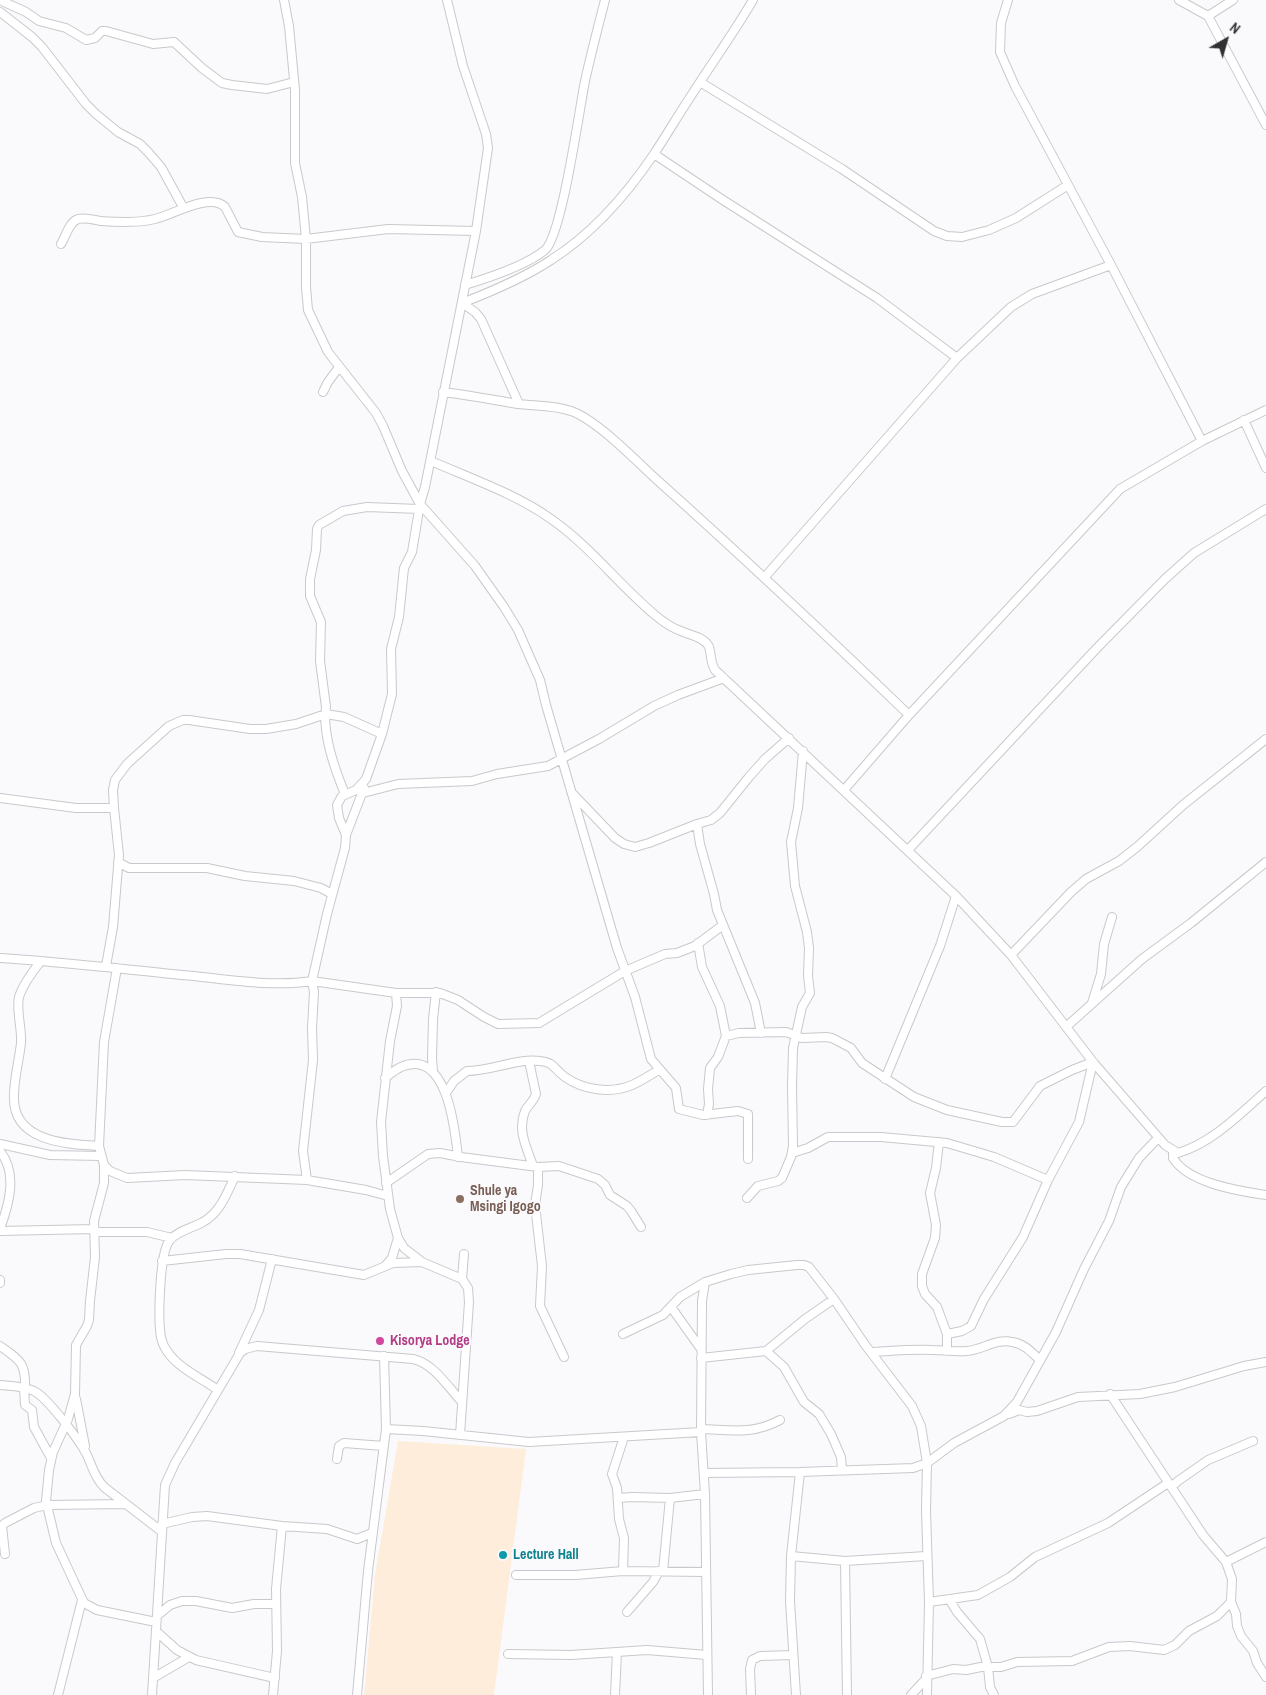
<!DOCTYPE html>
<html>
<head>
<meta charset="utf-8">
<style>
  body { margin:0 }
  #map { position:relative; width:1266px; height:1695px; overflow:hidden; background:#fafafd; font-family:"Archivo Narrow",sans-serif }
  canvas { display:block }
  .north { position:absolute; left:1201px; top:15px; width:50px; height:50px; -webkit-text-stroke:4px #fafafd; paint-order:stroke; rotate:38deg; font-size:14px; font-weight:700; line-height:20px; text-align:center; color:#313032 }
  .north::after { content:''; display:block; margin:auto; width:18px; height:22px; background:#313032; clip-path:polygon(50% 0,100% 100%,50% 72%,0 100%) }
</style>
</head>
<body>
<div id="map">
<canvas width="1266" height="1695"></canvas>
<div class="north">N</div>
</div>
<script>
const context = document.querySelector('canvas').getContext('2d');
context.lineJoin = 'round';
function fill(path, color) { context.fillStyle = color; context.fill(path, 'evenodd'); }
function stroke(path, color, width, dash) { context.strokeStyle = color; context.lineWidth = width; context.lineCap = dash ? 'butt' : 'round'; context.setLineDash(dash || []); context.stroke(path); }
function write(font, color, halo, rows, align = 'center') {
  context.font = font + ' "Archivo Narrow",sans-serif'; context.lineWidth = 4.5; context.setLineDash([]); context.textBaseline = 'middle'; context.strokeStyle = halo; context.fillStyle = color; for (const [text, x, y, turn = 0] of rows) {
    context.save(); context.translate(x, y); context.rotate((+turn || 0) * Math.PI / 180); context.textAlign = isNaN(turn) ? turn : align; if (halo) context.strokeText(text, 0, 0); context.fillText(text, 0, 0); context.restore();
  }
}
fill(new Path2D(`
  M398,1441l128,8 -32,246h-130l11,-120z`), '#feeddb');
const minor = new Path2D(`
  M0,0l26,12 13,9 27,7 20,12 9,-2 7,-7h4l47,13 21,-2 28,26 20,15 10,2 35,4 27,-7
  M284,0l5,26 6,64v73l7,34 4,42v48l2,23 20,42 48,61 7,13 19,45 18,33 55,62 29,41 14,23 22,50 6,25 71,243 18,49 16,62 25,29 3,21 24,6 35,-4 10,3v45
  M1008,0l-7,23 -1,29 15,34 96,179 91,176
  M1179,0l29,16 58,109
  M0,12l32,25 10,10 44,57 10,10 22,18 22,12 8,8 13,15 22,40
  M1208,16l25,-16
  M700,82l142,87 92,62 13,5 15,1 27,-7 27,-12 52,-33
  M654,154l69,46 154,98 80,60
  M61,244c5,-8 8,-22 17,-25 8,-2 16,1 23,2 18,1 37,2 54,-2 17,-4 55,-27 70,-12l13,25 24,5 44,2 82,-10 88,2
  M465,285c23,-7 61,-19 80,-35 17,-15 34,-139 40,-169 6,-27 13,-54 20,-81
  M462,303c31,-12 62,-25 89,-43 41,-26 76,-66 103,-106 12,-18 23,-37 35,-55 21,-33 44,-65 64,-99
  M462,303l13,9 6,7 38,85
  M323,392l5,-10 11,-15
  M443,392c26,3 50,8 75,12 18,2 36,1 53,7 26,9 64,49 85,68 86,77 170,156 253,236
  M1244,420l22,48
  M431,461c39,17 85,33 120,58 39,27 68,66 104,96 7,6 17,13 26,16 8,4 21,5 27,14 4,6 1,15 7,25l241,226 55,59 82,107 72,83 13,8c34,-10 62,-39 88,-62
  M764,578l193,-220 54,-51 21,-13 79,-29
  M844,790l65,-75 211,-226 82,-48 64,-31
  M363,793l35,-9 74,-3 25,-7 51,-8 51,-27 55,-33 24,-11 46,-17
  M345,794c-10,-24 -23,-61 -19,-87l-6,-46 1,-39 -11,-26v-17l6,-29 1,-21 2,-4 24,-14 24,-4 52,2
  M573,794l42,44 9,6 11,3 14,-4 48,-19 14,-4 9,-7 29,-36 16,-18 24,-21
  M0,798l76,10h38
  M697,824l3,20 14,50 3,16 38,93 6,30
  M346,835l18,-47
  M908,850l189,-202 68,-69 29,-26 72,-44
  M118,862l11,6h78l38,8 49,5 27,7 11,6
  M698,943l4,24 18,39 6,30 -8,21 -8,11 -2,21 1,15 -2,11
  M1011,955l60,-63 15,-13 33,-18 18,-14 46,-42 83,-66
  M0,958c65,4 129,12 194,18 38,4 80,11 118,5l15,-67 18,-66 1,-13 -7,-17 -2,-13 5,-9 14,-6 10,-11 16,-45 10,-40 -1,-45 8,-32 5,-49 8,-16 8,-48 5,-17 51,-256 12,-83 -2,-14 -23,-68 -16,-66
  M41,961c-8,10 -18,23 -22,36 -3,13 3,31 2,46 -2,18 -7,35 -7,53 -2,46 53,48 85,50
  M106,966l7,-39 6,-72 -5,-47 -1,-18 2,-10 12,-16 42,-38 14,-6h6l61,9h16l30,-5 30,-10 18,3 38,17
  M117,968l-13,74 -5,104 5,19 6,6 17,7 58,-3 122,5 59,10 22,6
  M396,993h44l18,7 26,17 14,7 41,-1 86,-52 40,-17 12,-1 18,-7 28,-21
  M1092,1003l9,-29 3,-30 8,-27
  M1066,1027l76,-68 49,-36 75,-61
  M726,1036l13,-3 47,-1 16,6 24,-1 6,1 19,10 11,15 52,34 33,13 55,12h11l27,-36 32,-16 21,-8
  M529,1061l7,33c-2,7 -8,11 -11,17 -8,20 2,37 8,55
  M433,1072l-1,-14 1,-39 3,-27
  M385,1078c5,-4 11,-9 16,-11 46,-20 54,62 57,90
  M885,1079l55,-133 16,-50
  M446,1093l8,-12 13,-10c25,0 50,-13 73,-10 14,1 15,9 25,16 18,13 46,17 67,8 9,-4 18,-10 27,-15
  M939,1142l-3,26 -6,25 6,32 -1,13 -13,36v12l3,8 12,13 10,27v17
  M0,1144l50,11 51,1
  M0,1151c18,23 9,53 0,78
  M1173,1151v7c15,25 65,33 93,37
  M792,1153l16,-5 20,-11h53l66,6 47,14 54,23
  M104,1165v18l-10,38 1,36 -5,44 -1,19 -2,6 -11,19 -1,49 -7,25 -15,33 -4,18 -3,31 10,42 28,60 13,7 59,12
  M538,1167v18l-3,20 7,61 -2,40 24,51
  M307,1180l-4,-29 10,-91 -1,-32 2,-36 -2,-11 84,12 1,13 -7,35 -9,81 2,34 7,53 8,29 6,10 18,14 40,17 6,9 1,14 -9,133
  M386,1183l42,-29 12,-1 21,4 77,10 21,-1 39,13 7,6 5,10 17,11 4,5 10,16
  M747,1198l11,-12 20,-5 4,-3 9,-21 2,-11 -1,-60 1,-38 9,-41 8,-14 -2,-17 1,-28 -2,-16 -12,-46 -4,-44 7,-34 5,-57
  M0,1231l94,-2
  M94,1232h53l25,6
  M162,1261l64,-7h14l124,21 29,-12 29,-1
  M386,1265l6,-7 6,-20
  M462,1279l2,-25
  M0,1280v3
  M705,1282l-3,19 -1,131 4,62 3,201
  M834,1299l-29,20 -39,32 18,16 20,35 15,12 12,20 10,23 1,13
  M671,1307l30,42
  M623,1334l40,-19 17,-18 25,-15 26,-8 17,-4 49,-5h7l5,2 25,32 32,47 46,60 9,20 6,37 -1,48 3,91 -2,93
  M947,1334l15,-3 9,-5 13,-27 39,-62 25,-57 31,-58 14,-60
  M0,1346c20,14 26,17 25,42
  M871,1352c20,-1 41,-3 62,-2 11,0 23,2 34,1 15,-1 30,-13 45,-9 13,2 19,10 28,18
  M239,1353l20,-43 13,-51
  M701,1358l65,-7
  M0,1385c11,1 24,1 34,6 13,6 45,49 52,62 6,12 8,24 18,34l57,44
  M24,1388l1,17 7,5 2,17 17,31
  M218,1390c-17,-12 -40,-22 -51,-39 -3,-4 -5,-9 -6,-14 -3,-16 -2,-85 9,-97 7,-9 23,-12 33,-18 17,-9 24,-29 32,-46
  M1110,1394l93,141 23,27 6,17 -1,23 5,12 1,12 4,10 12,15 4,12 9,14
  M76,1399l9,47
  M1009,1414l10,-4 8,2 10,-1 41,-14 62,-3 35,-7 69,-21 22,-4
  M386,1429l37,2 106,11 172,-10
  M701,1429c30,1 51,6 79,-9
  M337,1459l2,-13 5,-3 40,3
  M704,1473l96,-1 113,-4 14,-5 27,-20 50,-27 13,-14 39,-70 28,-63 25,-48 12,-34 18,-29 19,-20
  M1171,1487l7,-6 30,-21 45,-19
  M618,1498l15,-1 37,1
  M162,1524l30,-7 15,-1 75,10 45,3 30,10 15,-6
  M5,1554l-3,-28 3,-3 29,-15 13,-3 79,-1
  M791,1556l54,5 81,-5
  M845,1561l2,134
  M1226,1562l40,-20
  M623,1571l1,-33 -5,-19 -2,-31 -5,-14 12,-37
  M663,1571l7,-73 35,-4
  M516,1575h59l48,-4 83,1
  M949,1599l8,13 23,27 8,28 2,20 4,8
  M929,1602l49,-7 32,-18 25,-20 73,-34 60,-40
  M627,1612l26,-30 6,-11
  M157,1616l13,-11 12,-4h14l36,7 22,-4h22
  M156,1631l21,19 19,10 79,18
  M508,1654l63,1 76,-5 60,5
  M926,1676l27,-7 13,1 15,-3h20l16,-5 55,-1 37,-14 21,-1 34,4 11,-5 14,-14 28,-15 14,-14
  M153,1678l36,-21
  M58,1695l24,-95
  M152,1695l13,-210 10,-22 65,-110 5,-4 12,-3 156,13c20,4 35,28 49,43
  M273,1695l4,-44 -1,-62 6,-63
  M357,1695l11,-124 18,-142 -2,-73
  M615,1695l2,-43
  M751,1695l-1,-26 2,-9 8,-4 33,-1
  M796,1695l-6,-94 1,-45 9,-84
  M911,1695l15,-16`);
stroke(minor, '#c9c8cc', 10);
stroke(minor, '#fff', 8);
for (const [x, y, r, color] of [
  [460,1199,5,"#8d6e63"],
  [380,1341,5,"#d1479c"],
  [503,1555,5,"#0f9aa8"]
]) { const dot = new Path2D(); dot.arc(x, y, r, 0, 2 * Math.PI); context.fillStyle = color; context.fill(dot); stroke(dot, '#fafafd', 2); }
write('bold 14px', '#785e54', '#fafafd', [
  ["Shule ya",470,1191],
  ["Msingi Igogo",470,1207]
], 'left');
write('bold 14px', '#b23c85', '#fafafd', [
  ["Kisorya Lodge",390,1341]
], 'left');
write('bold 14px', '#0d838f', '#fafafd', [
  ["Lecture Hall",513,1555]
], 'left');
</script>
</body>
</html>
